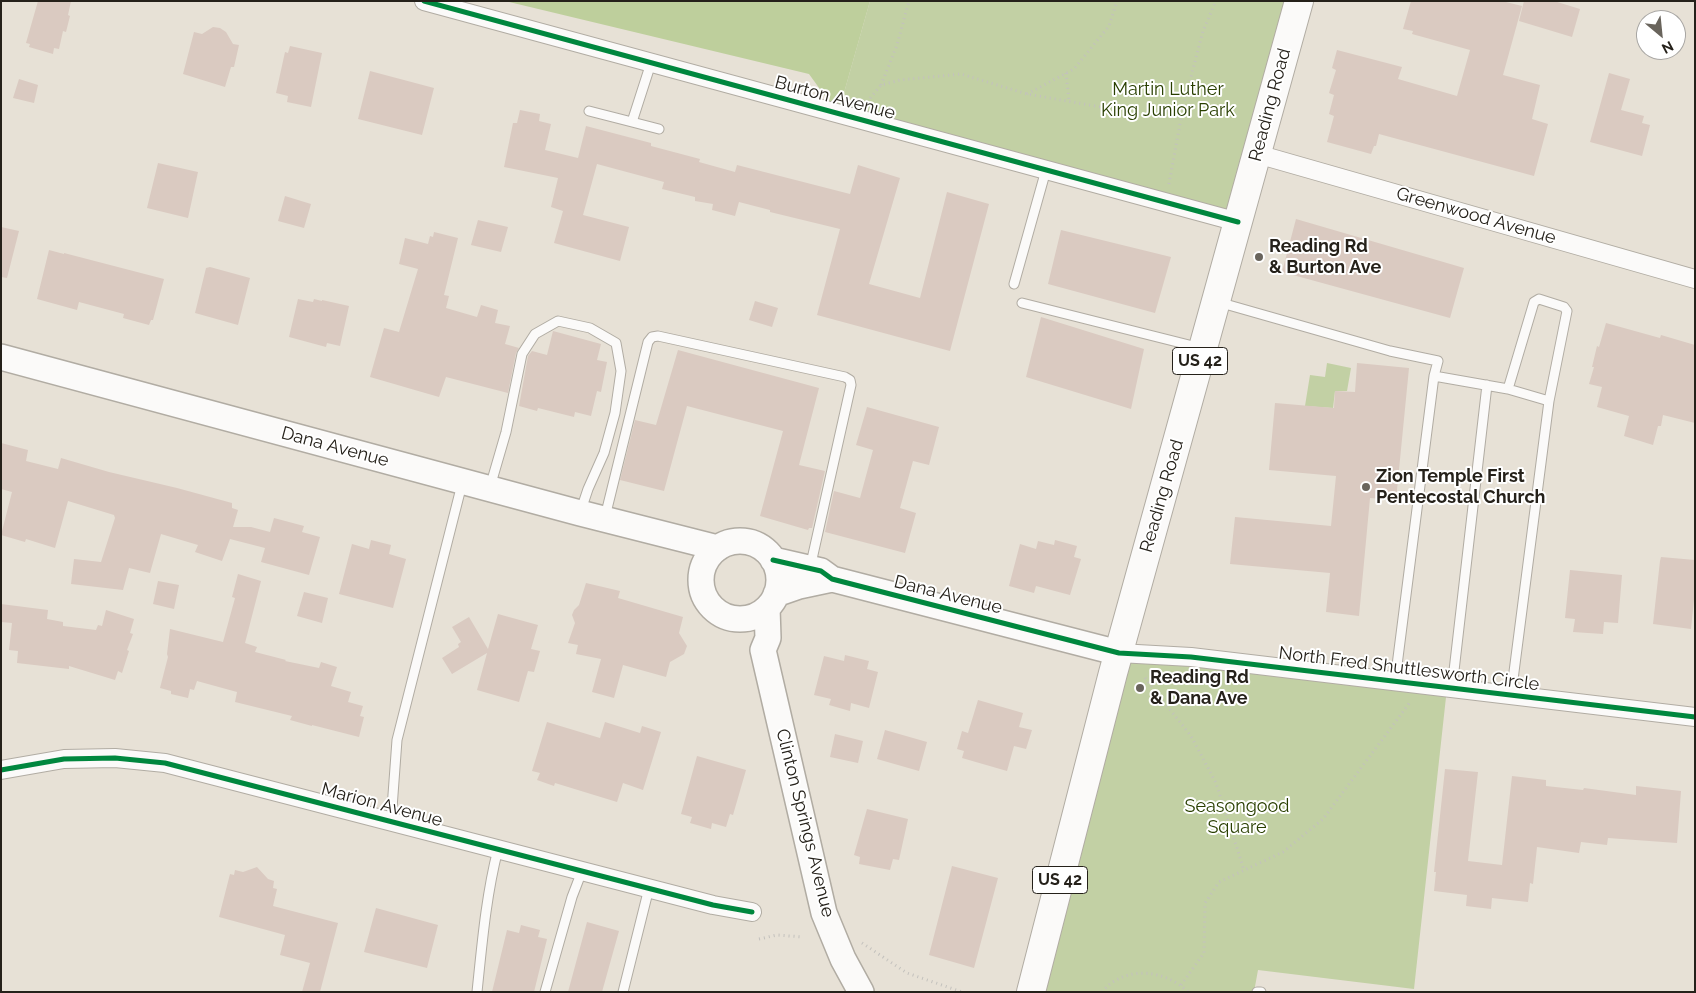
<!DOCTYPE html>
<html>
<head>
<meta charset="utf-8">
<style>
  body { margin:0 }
  #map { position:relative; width:1696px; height:993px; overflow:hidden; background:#e7e1d6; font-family:Raleway,sans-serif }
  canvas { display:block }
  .frame { position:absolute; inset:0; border:2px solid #25211a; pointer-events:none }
  .north { position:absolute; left:1636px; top:10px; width:50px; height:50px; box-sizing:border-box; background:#fff; border:1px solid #a8a6a3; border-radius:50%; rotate:152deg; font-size:14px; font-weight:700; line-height:20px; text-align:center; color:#25211a }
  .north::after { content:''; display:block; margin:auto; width:18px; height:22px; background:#69645c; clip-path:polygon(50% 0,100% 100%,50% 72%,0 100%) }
</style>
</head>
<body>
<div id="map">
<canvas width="1696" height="993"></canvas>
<div class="frame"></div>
<div class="north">N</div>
</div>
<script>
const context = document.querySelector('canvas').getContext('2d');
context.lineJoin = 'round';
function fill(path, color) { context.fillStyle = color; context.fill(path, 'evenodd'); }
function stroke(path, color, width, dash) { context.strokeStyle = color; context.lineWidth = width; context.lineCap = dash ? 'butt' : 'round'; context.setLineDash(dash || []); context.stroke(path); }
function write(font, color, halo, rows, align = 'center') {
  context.font = font + ' Raleway,sans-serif'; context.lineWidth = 4; context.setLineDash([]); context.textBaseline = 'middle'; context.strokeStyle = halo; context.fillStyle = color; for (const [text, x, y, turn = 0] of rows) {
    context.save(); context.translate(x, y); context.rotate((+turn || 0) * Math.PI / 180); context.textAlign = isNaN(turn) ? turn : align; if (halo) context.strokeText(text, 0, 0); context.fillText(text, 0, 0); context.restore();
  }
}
fill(new Path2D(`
  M870,1h429l-61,221 -400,-108z
  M1327,363l24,5 -4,23h-12l-2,17 -28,-2 5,-31 15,2z
  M1119,653l328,35 -33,301 -156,-19 -4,22h-223z`), '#c2d0a4');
fill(new Path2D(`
  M505,1h365l-32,113 -29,-40z`), '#becf9c');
fill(new Path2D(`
  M38,1h33l-3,14 2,1 -4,16 -3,-1 -4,18 -5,-1 -1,6 -24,-7 1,-3 -4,-1z
  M1411,1h91l20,5 -19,69 37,10 -8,34 16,5 -14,52 -155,-42 -3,12h-2l-3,8 -44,-12 7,-26 -5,-2 5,-19 -5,-2 7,-23 -4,-2 5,-18 65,17 -4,12 59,17 13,-46 -58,-16 1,-3 -10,-2z
  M1524,1h30l26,8 -8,28 -53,-16z
  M213,27l7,1 6,4 7,12 6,1 -5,22h-3l-6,20 -42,-13 11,-42 8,2z
  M290,46l32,7 -11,54 -24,-5 1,-6 -12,-3 9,-41 3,1z
  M370,71l64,17 -12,47 -64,-16z
  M1609,73l21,6 -9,31 23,6 -2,7 8,2 -8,31 -52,-14z
  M19,79l19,6 -4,18 -21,-5z
  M520,110l20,4 -1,7 12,3 -6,26 33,8 8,-32 65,17v3l49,13 -1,3 36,10 2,-7 113,29 8,-29 42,13 -31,106 51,14 27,-106 42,12 -39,147 -133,-36 23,-86 -70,-17v-2l-31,-8 -4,14 -23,-6 1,-6 -18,-3v-4l-33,-8 2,-7 -67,-18 -14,51 46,12 -9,34 -66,-18 9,-32 -12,-4 7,-29 -54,-11 9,-44h4z
  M158,163l40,9 -10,46 -41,-10z
  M285,196l26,8 -7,24 -26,-7z
  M1296,219l168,49 -14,50 -168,-46z
  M478,220l30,7 -7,25 -30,-7z
  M1,227l18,4 -12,47 -6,-1z
  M1061,230l110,27 -16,56 -107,-29z
  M434,232l24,6 -14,57 5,1 -3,12 31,9 4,-12 17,5 -3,13 15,3 -5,18 14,4 -3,5 -8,40 -62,-16 -7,20 -69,-20 14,-49 15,4 19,-63 -19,-5 6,-26 23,6 2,-8 3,1z
  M49,250l15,4v-1l100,26 -11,41h-2l-2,5 -26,-7 1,-4 -45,-12 -2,8 -40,-11z
  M210,267l40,11 -12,47 -43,-12 11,-45z
  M298,299l15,3 1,-3 8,2v-1l27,6 -9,40 -13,-3 -1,4 -37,-10z
  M755,301l23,7 -6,19 -23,-7z
  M1041,317l103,32 -13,60 -105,-32z
  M1606,323l54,15 1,-3 34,10v78l-32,-8 -2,11h-3l-5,19 -29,-9 5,-20 -32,-9 5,-20 -13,-3 5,-17h-2l5,-21 2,1z
  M553,331l48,13 -4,16 10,2 -6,30 -4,-1 -6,25 -16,-4 -1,5 -36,-9 -1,3 -18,-5 9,-50 4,-5 15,4z
  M678,350l141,38 -20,77 26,6 -13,57h-3l-1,2 -48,-14 23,-85 -96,-25 -23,85 -44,-11 15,-60 21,5z
  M1357,363l52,5 -13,132 -26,-2 -11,118 -33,-4 4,-39 -100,-9 5,-47 96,9 5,-50 -67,-6 6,-67 59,5 1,-17 20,1z
  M867,407l72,20 -10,38 -16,-4 -13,47 16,5 -11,40 -80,-21 9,-41 26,7 13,-48 -17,-5z
  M1,443l27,7 -2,11 32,8 3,-11 48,14 68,16 55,15v5l6,2 -5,17h18l19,5 4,-14 30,8 -2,6 18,5 -11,38 -48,-13 4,-14 -35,-9 -8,22 -27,-9 3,-7 -37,-11 -11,39 -21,-5 -6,22 -52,-6 3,-25 27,3 14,-44 -1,-3 -46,-14 -13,47 -29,-9 -1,3 -24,-7 11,-43 -11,-3z
  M371,540l20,5 -2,9 17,5 -13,49 -54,-14 13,-50 17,5z
  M1055,540l22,6 -3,11 7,2 -11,36 -34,-9 -2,7 -25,-7 11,-42 16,5 2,-8 16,4z
  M1661,557l34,3v30l-4,39 -38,-5 7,-63z
  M1570,570l52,5 -4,48 -14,-1 -1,12 -30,-2 2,-13 -10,-1z
  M238,574l23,7 -16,62 12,4 -2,5 31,8 -1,1 34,7 2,-6 16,5 -6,19 20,6 -3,10 15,4 -3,10 4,1 -5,20 -47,-12v1l-22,-6 2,-4 -57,-14 2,-10 -40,-11 -3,9 -4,-1 -2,9 -17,-4v-3l-11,-3 8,-31 -1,-3 3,-25 53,13 12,-44 -3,-1z
  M158,581l21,4 -5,24 -21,-5z
  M586,583l34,8 -2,7 65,19 -4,16 8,13 -3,8 -14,8 -4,15 -43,-12 -9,33 -22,-6 9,-33 -25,-5 2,-9 -10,-2 7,-20 -3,-8 2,-5 5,-5z
  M304,592l24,6 -6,25 -25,-7z
  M1,604l47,6 -1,9 16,3v4l33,4 2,-5 4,1 4,-16 28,9 -4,14 3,1 -6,16 2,1 -7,22 -4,-2 -3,9 -46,-14v3l-52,-6 1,-12 -9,-1 3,-27 -11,-1z
  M498,614l40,11 -7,24 9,2 -6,21 -6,-1 -9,31 -42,-12 10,-37 -35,21 -10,-16 17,-11 -1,-3 3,-2 -9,-15 17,-10 19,32z
  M845,655l24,6 -2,8 11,3 -9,36 -18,-5 -1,8 -21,-6 2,-6 -17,-4 10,-39 20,5z
  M978,700l45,13 -4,14 13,3 -6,19 -12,-3 -7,25 -45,-13 2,-7 -7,-2 5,-18 6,2z
  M547,722l53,16 5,-16 35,11 2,-7 19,6 -18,58 -20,-7 -6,19 -62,-19 -1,3 -17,-6 3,-7 -8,-2z
  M885,730l42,12 -8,29 -42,-12z
  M835,734l28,7 -5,22 -28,-6z
  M697,756l49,14 -13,45 -3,-1 -4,13 -14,-4 -1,6 -21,-6 2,-6 -11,-3z
  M1445,769l33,3 -10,89 34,4 10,-89 34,4v6l37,4 1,-2 52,7v-9l45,5 -4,52 -69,-5 -1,7 -26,-3 -2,11 -42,-6 -4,37 -3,-1 -2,19 -36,-4 -1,11 -25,-3 1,-11 -33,-4 2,-19h-2z
  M867,809l41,10 -9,41 -6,-1 -3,11 -31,-6 1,-7 -6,-2z
  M952,866l46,12 -24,90 -45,-13z
  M257,867l11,12 6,2 -1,7 4,1 -4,17 65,17 -18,69h-18l8,-29 -30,-8 5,-20 -66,-18 11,-43 4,1 1,-5 8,2z
  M376,908l62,17 -11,43 -63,-16z
  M587,922l32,9 -17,61h-34z
  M521,925l19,5 -2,7 9,2 -13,53h-42l15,-62 12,3z`), '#dacac1');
const lane = new Path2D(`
  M651,63l-19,59 27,7
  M589,111l43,11
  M1014,284l32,-114
  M1218,302l172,49 48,10 -4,15 -39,305
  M1022,303l179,45
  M1434,376l74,13 41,12
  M1508,389l26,-87 5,-3 25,8 3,4 -18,90 -38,294
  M490,487l16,-55 16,-78 13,-20 23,-13 32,7 26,15 5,28 -6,42 -11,40 -16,36 -8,24
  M605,517l43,-175 4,-5 6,-1 187,41 5,3 1,5 -41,183
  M1452,688l35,-303
  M391,822l6,-82 65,-256
  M477,992c5,-48 9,-96 21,-143
  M545,992l27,-95 10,-26
  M623,992l26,-104
  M1257,992h4`);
const street = new Path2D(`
  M424,1l814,221
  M1257,154l438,125
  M1119,653l72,4 504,60
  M1,770l63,-11 51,-1 50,5 548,142 39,7`);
const secondary = new Path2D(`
  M1,357l579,156 138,35
  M701 580a39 39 0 1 1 78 0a39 39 0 1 1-78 0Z
  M773,560l48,11 11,8 287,74
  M776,594l23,-8 33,-7
  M767,608l1,30 -5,12 61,263 19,46 18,33`);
const primary = new Path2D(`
  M1031,992l82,-319 186,-672`);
stroke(lane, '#b1aca3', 11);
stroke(street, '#b1aca3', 20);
stroke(secondary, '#b1aca3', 28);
stroke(primary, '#b1aca3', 30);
stroke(new Path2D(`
  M1066,73l3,28
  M881,85l16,-40 12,-44
  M1027,94l47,-25 35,-43 8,-25
  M867,102l14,-17 19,-5 61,-6 66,20 125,22 31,-9
  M1169,184l14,-77 20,-76 13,-30
  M1145,678l46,58 25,47 28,87
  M759,939l18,-4 26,2
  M862,943l45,30 55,19
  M1181,985l23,-32 1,-50 14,-21 64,-30 40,-33 88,-118
  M1102,992c22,-27 63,-23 86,0`), '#c3c1bd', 3, [1, 4]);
stroke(lane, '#fbfaf9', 9);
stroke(street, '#fbfaf9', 18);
stroke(secondary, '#fbfaf9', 25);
stroke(primary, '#fbfaf9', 28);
stroke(new Path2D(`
  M424,1l814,221
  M773,560l48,11 11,8 287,74 72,4 504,60
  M1,770l63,-11 51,-1 50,5 548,142 39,7`), '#00873e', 5);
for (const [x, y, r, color] of [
  [1259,257,5,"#69645c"],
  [1366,487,5,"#69645c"],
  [1140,688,5,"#69645c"]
]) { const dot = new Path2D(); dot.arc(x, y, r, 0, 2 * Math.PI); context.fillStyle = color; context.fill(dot); stroke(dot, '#fff', 2); }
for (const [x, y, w] of [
  [1200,361,55],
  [1060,880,55]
]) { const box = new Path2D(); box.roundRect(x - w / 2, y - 13.5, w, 27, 4); context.fillStyle = '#fff'; context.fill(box); stroke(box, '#25211a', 1); }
write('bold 16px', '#25211a', null, [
  ["US 42",1200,361],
  ["US 42",1060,880]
]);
write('18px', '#293f00', '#fff', [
  ["Martin Luther",1168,90],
  ["King Junior Park",1168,111],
  ["Seasongood",1237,807],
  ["Square",1237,828]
]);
write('18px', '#25211a', '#fff', [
  ["Burton Avenue",835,98,15],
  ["Reading Road",1270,105,-75],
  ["Greenwood Avenue",1476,216,16],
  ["Dana Avenue",335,447,15],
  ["Reading Road",1162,496,-74],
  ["Dana Avenue",948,595,14],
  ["North Fred Shuttlesworth Circle",1409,669,7],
  ["Marion Avenue",382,805,15],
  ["Clinton Springs Avenue",805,823,76]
]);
write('bold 18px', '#25211a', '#fff', [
  ["Reading Rd",1269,247],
  ["& Burton Ave",1269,268],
  ["Zion Temple First",1376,477],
  ["Pentecostal Church",1376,498],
  ["Reading Rd",1150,678],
  ["& Dana Ave",1150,699]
], 'left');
</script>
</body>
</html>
